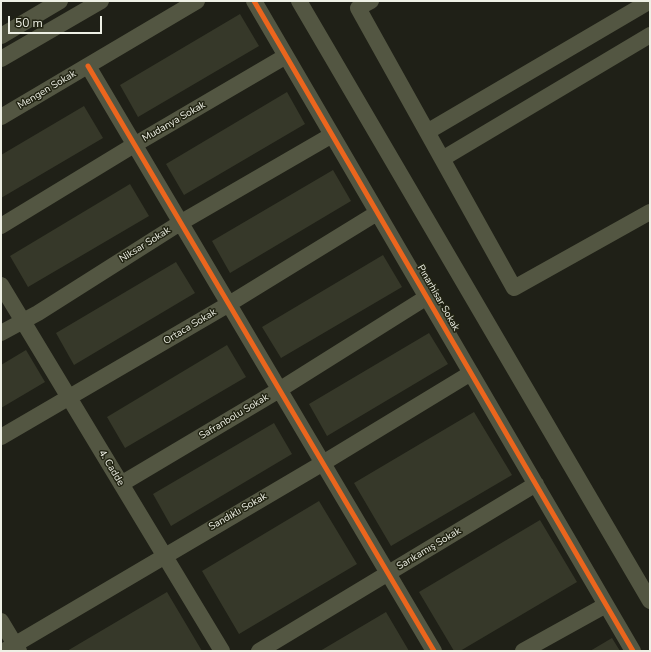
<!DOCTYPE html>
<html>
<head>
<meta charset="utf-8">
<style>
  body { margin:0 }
  #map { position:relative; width:651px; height:652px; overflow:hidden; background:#1f2017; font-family:"Nunito Sans",sans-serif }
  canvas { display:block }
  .frame { position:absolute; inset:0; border:2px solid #eef0e5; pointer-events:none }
  .scale { position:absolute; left:8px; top:16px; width:94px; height:18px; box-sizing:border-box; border:2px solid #eef0e5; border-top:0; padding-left:5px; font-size:12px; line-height:14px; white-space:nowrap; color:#eef0e5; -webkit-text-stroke:3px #222413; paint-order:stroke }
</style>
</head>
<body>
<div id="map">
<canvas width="651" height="652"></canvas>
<div class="frame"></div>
<div class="scale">50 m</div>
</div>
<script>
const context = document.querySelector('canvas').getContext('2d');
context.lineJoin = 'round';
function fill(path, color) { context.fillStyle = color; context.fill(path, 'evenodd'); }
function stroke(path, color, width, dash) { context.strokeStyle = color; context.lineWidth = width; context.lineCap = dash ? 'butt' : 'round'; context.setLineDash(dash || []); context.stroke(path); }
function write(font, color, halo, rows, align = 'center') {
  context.font = font + ' "Nunito Sans",sans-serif'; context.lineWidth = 3; context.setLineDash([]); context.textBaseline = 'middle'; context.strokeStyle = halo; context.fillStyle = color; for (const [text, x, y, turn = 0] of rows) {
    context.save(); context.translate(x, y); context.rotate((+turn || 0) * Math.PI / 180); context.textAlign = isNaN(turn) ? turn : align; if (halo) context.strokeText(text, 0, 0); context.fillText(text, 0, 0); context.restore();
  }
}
fill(new Path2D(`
  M240,14l19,32 -121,71 -18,-32z
  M287,92l18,32 -121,71 -18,-31z
  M84,106l19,32 -102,60v-43z
  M333,170l18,31 -121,72 -18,-32z
  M130,184l19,32 -121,71 -18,-31z
  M383,255l19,32 -121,71 -19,-31z
  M176,262l19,31 -121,72 -18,-32z
  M429,333l19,31 -121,72 -18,-32z
  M227,345l19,32 -121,71 -18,-31z
  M26,350l19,32 -44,26v-43z
  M474,412l38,63 -121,71 -37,-63z
  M274,423l18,31 -121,72 -18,-32z
  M319,501l38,63 -118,70 -37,-63z
  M540,520l37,62 -117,69h-6l-35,-59z
  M167,592l35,59h-135z
  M386,612l23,39h-89z
  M612,638l8,13h-30z`), '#363829');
stroke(new Path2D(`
  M254,1l379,650
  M299,1l351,600
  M371,1l-13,7 156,280 136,-76
  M1,36l59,-35
  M1,59l100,-58
  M88,66l346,585
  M1,117l196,-116
  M427,132l223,-131
  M442,159l208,-124
  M1,226l133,-81 152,-89
  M1,285l221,366
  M1,333l37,-20 142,-90 152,-88
  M1,437l228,-133 148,-91
  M121,484l158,-94 148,-93
  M1,621l18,30
  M4,651l319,-188 148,-90
  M259,651l277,-167
  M523,651l83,-46`), '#535642', 16);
stroke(new Path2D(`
  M254,1l379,650
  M88,66l346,585`), '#eb651d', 5);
write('10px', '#eef0e5', '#222413', [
  ["Mengen Sokak",47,90,-31],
  ["Mudanya Sokak",174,122,-30],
  ["Niksar Sokak",145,245,-32],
  ["Pınarhisar Sokak",438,298,60],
  ["Ortaca Sokak",190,327,-31],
  ["Safranbolu Sokak",234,417,-31],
  ["4. Cadde",111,468,59],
  ["Sandıklı Sokak",238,512,-30],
  ["Sarıkamış Sokak",429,549,-31]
]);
</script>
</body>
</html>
